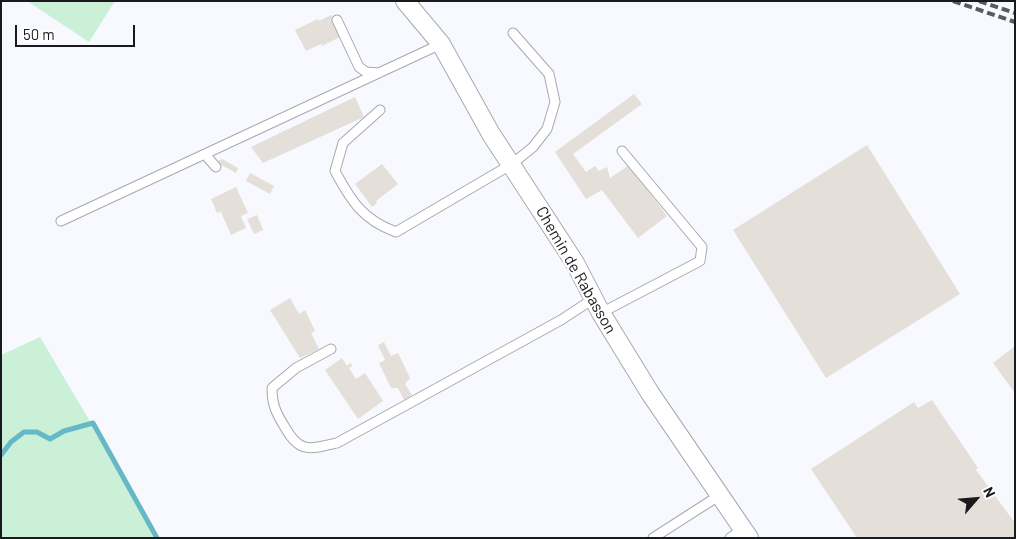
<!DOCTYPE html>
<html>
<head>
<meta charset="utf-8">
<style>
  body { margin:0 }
  #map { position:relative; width:1016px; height:539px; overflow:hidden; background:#f7f9fe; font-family:Barlow,sans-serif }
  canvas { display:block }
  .frame { position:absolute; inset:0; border:2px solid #191a1d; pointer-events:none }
  .north { position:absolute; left:951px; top:474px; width:50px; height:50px; -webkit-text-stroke:4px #fff; paint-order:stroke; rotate:63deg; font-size:14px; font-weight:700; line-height:20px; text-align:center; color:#191a1d }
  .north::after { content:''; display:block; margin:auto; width:18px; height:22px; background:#191a1d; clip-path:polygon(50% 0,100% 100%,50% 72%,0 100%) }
  .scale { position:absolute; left:15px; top:25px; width:120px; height:22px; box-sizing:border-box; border:2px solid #191a1d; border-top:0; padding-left:6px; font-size:15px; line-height:18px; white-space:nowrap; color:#191a1d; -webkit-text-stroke:4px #fff; paint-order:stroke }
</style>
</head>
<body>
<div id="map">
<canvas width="1016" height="539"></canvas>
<div class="frame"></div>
<div class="north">N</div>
<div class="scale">50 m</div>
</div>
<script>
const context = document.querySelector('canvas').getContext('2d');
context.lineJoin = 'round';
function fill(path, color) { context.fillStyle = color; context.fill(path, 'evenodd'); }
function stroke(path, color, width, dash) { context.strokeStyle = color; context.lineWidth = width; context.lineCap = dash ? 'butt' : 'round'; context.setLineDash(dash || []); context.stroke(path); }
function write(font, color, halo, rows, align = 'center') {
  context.font = font + ' Barlow,sans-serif'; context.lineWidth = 4.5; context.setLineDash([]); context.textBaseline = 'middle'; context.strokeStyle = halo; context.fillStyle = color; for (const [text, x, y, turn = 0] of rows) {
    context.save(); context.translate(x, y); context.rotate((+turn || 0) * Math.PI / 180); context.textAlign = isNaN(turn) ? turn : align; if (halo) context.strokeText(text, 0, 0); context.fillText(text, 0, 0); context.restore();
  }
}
fill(new Path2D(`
  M27,1h88l-26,41z
  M40,337l119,201h-158v-183z`), '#caf1d7');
stroke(new Path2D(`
  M1,455l10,-13 13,-10h13l13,7 14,-8 29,-8 64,115`), '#67b8c6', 5);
fill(new Path2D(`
  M331,15l11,21 -20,10 -1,-2 -15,7 -11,-21 23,-11 1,2z
  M634,94l8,10 -69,50 13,18 9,-6 4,5 8,-4 3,11 19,-13 38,51 -29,22 -36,-48 -16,9 -31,-47z
  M355,97l9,20 -101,46 -12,-16z
  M867,145l93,149 -134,84 -93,-148z
  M222,159l16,9 -2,5 -20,-11z
  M382,164l16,20 -22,17 1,2 -5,4 -17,-23z
  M250,173l24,13 -4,8 -24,-13z
  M236,187l12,26 -7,3 5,12 -15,7 -10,-23 -4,1 -6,-14z
  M257,215l6,15 -9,4 -7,-15z
  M290,298l9,16 6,-4 10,21 -4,2 8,16 -19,9 -30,-48z
  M384,342l7,14 7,-3 12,25 -5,6 7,11 -8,5 -6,-12h-7l-12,-25 6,-3 -7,-15z
  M1015,346v47l-22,-30z
  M342,358l5,8 4,-3 1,3 -3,2 7,11 9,-6 18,28 -25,18 -33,-49z
  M932,400l46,68 -2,2 39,53v15h-158l-46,-69 103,-67 4,6z`), '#e4dfd8');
const lane = new Path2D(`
  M337,20l22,47 7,5 13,1
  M380,110l-37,33 -8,28c16,30 28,49 61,61l116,-68 21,-17 14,-18 8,-27 -6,-28 -36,-41
  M208,153v5l8,9
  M61,221l380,-177
  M601,313l99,-52 2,-14 -80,-96
  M331,349l-35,19 -24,20c0,15 3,23 11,36 16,29 24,26 54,19l224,-123 32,-21
  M653,538l67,-43
  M730,538l13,-9`);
const street = new Path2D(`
  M405,1l36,43 50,90 84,129 26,50 49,80 99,145`);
stroke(lane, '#a6a9b0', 11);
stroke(street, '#a6a9b0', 20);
stroke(lane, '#fff', 9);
stroke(street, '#fff', 18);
stroke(new Path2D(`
  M953,1l62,21
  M979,1l36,12`), '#595a5e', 4, [8, 4]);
write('16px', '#191a1d', '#fff', [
  ["Chemin de Rabasson",576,270,60]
]);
</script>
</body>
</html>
